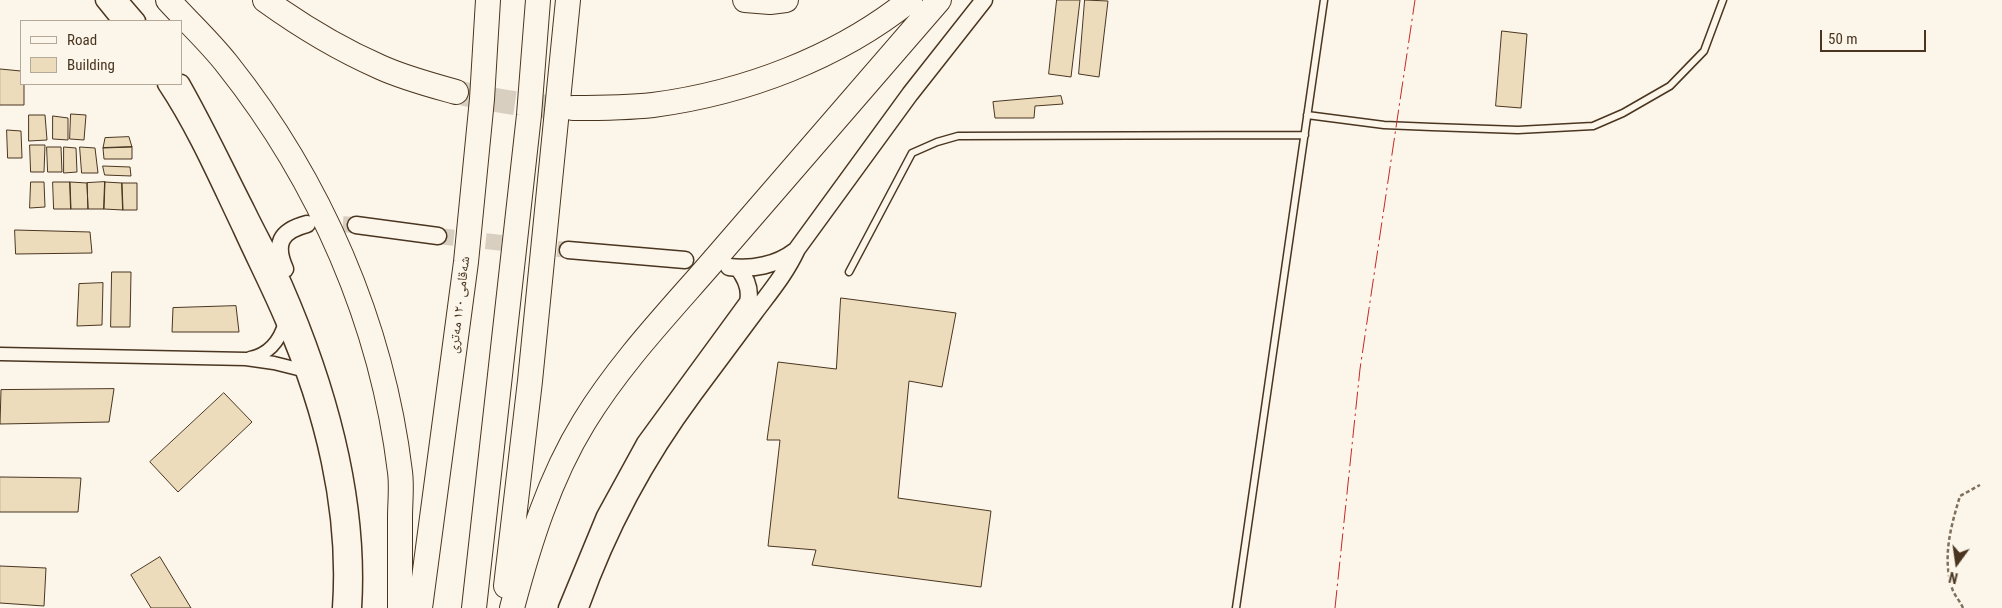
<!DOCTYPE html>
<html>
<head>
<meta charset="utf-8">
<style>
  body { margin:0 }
  #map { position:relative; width:2002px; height:608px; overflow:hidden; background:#fbf6e9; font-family:"Roboto Condensed",sans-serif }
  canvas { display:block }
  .legend { position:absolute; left:20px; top:20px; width:162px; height:65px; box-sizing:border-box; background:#fbf6e9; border:1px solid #b4a999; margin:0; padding:6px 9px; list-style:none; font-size:15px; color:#4a3520 }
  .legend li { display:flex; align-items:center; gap:10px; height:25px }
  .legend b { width:25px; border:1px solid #b4a999 }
  .north { position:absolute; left:1932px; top:538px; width:50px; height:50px; -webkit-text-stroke:4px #fbf6e9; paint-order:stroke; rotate:194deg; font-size:14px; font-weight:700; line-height:20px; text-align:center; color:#4a3520 }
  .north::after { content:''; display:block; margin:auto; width:18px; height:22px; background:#4a3520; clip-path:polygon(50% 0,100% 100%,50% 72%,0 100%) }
  .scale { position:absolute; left:1820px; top:30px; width:106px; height:22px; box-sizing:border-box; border:2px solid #4a3520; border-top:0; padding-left:6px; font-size:15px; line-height:18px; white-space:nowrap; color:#4a3520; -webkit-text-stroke:4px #fbf6e9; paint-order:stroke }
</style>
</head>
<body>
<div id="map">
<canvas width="2002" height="608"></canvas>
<ul class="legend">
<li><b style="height:6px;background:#fbf6e9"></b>Road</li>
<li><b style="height:14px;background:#ecdcbc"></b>Building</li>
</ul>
<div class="north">N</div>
<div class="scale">50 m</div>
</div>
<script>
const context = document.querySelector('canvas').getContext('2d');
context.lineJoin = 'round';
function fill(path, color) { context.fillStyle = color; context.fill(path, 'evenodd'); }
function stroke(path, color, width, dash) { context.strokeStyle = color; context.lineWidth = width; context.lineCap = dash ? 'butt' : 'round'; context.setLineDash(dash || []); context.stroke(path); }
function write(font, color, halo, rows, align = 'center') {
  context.font = font + ' "Roboto Condensed","Noto Naskh Arabic",sans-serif'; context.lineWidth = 4; context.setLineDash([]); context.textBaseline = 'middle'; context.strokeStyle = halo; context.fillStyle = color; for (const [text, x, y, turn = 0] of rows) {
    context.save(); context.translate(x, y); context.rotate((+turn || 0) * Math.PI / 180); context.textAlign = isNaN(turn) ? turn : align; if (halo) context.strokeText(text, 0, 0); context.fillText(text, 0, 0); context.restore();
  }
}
const building = new Path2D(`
  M1057,0h23l-9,77 -22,-3z
  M1085,0l23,1 -9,76 -20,-3z
  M1502,31l25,3 -6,74 -25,-2z
  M0,69l21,2v13h3v21h-24z
  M1061,96l2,8 -28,2 -1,12h-39l-2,-16z
  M71,114l15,1 -2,25 -14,-1z
  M29,115h16l2,25 -18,1z
  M53,116l15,2v22l-15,-1z
  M7,130l14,1 1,27h-14z
  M129,137l3,10 -29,1 2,-10z
  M30,145h15l-1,27h-13z
  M47,147h14l1,25h-14z
  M64,147l12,1 1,24 -13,1z
  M80,147l15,1 3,25h-16z
  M132,147v12h-28l-1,-11z
  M103,166l27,1 1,9 -26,-1z
  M31,182h13l1,25 -15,1z
  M53,182h17l1,27h-17z
  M70,182l17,1 1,26h-17z
  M105,182l17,1 1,27 -19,-1z
  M105,182l-1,27h-16l-1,-26z
  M122,183h15v27h-14z
  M15,230l75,2 2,21 -76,1z
  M112,272h19l-1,55h-19z
  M103,283l-1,42 -25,1 2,-42z
  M841,298l115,15 -14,74 -33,-6 -11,117 93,13 -10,76 -169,-22 4,-15 -48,-4 12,-106h-13l11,-78 58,7z
  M236,306l3,26h-67l1,-24z
  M114,389l-5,33 -109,2 1,-34z
  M224,393l28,29 -74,70 -28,-30z
  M0,477l81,1 -3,34h-78z
  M160,557l31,51h-40l-20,-33z
  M0,566l46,2 -2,38 -44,-3z`);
fill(building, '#ecdcbc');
stroke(building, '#4a3520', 1);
stroke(new Path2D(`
  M319,223l37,2
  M438,236l130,14`), '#d8cfc1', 16, [16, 8]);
stroke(new Path2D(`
  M456,92c39,9 77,15 117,16`), '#d8cfc1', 24, [24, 12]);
const service = new Path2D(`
  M1307,115l77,10 48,2 86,3 75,-4 30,-13 47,-27 34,-35 19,-51
  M849,272l63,-119 25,-11 21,-6 347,-1
  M1236,608l88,-608`);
const minor = new Path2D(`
  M0,354l246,5 28,4 28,7
  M250,358c20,-4 30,-18 35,-36`);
const tertiary = new Path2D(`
  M104,0l17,21
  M119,0l18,21
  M181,83c24,42 44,85 66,128 12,25 26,49 37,74 44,101 76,212 69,323
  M166,84c30,45 52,96 75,144 14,31 30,62 43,93 39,89 64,189 57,287
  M356,225l82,11
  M568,250l117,10
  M729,267c23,3 48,-2 66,-16
  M285,269c-11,-25 -5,-38 22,-45
  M567,608l38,-92 40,-73 103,-141c3,-13 -2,-24 -10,-34
  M580,608c27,-77 65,-148 114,-214 20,-27 40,-54 61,-82 15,-20 31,-39 42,-63l113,-155 74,-94`);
const motorway = new Path2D(`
  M168,0c19,21 41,41 59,64 93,117 155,259 173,408 2,15 0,31 0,45 0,31 0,61 0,91
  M265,0c36,26 74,49 115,67 24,11 51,18 76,25
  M745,0l25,2 16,-2
  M573,108c26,0 53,0 80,-3 91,-12 185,-47 257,-105
  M506,586l24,-205 38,-381
  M420,608l46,-346 16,-163 6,-99
  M474,608l55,-493 9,-115
  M512,608c17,-64 37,-129 72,-186 36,-59 85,-110 130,-162 75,-87 150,-174 225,-260`);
stroke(service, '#4a3520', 9);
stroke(minor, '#4a3520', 15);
stroke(tertiary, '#4a3520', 19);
stroke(motorway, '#4a3520', 26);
stroke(new Path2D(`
  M1963,608c-3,-7 -9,-13 -11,-20 -10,-31 -1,-62 8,-92l20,-11`), '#7f6f5c', 2.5, [4, 2.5]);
stroke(service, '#fbf6e9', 6);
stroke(minor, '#fbf6e9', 12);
stroke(tertiary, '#fbf6e9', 16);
stroke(motorway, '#fbf6e9', 24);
stroke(new Path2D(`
  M1335,608l25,-239 55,-369`), '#c62828', 1, [18, 4, 2.5, 4]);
write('14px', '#4a3520', '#fbf6e9', [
  ["شەقامی ١٢٠ مەتری",460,305,-83]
]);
</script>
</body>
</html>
